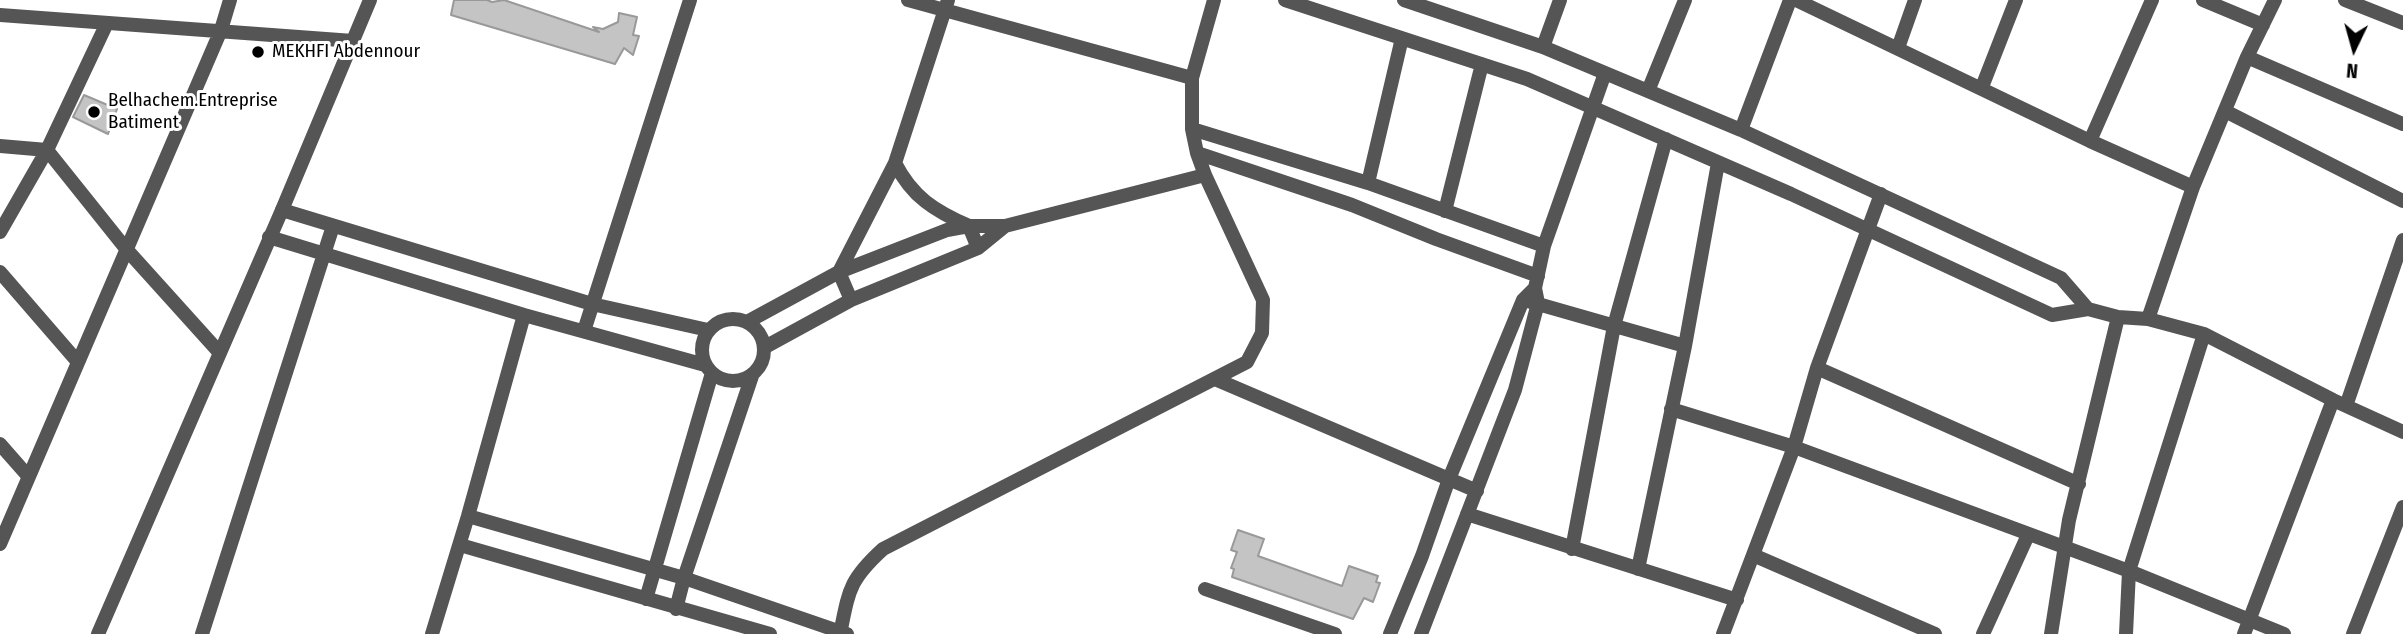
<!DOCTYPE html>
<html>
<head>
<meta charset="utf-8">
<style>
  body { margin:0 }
  #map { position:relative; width:2403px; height:634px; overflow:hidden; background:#fff; font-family:"Fira Sans Condensed",sans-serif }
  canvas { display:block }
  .north { position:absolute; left:2319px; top:14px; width:70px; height:70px; -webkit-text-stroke:5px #fff; paint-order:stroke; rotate:185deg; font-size:19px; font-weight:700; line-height:28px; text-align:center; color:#000 }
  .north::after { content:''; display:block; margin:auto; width:24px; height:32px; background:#000; clip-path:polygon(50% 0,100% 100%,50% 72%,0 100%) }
</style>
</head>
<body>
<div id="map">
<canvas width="2403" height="634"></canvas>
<div class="north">N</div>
</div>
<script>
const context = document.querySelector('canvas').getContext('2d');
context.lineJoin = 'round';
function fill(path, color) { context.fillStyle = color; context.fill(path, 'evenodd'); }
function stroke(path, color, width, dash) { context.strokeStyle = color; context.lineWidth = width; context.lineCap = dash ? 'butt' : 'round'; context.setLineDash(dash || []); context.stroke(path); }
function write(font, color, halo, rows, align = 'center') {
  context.font = font + ' "Fira Sans Condensed",sans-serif'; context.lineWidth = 6; context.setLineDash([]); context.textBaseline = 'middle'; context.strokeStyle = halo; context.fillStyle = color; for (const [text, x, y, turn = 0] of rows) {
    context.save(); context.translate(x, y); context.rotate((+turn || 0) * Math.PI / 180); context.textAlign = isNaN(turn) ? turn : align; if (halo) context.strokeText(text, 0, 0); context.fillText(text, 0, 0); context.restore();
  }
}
const building = new Path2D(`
  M454,0h33l5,2 12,-2 95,32 -6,-5 10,2 15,-7 1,-9 18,4 -4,18 6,1 -6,19 -9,-7 -9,16 -164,-49z
  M84,95l33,14 -9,25 -35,-17z
  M1238,530l26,9 -6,17 84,30 7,-20 29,10 -2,6 4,1 -7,19 -9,-4 -11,21 -121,-42 2,-8 -3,-1 6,-16 -6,-2z`);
fill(building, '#c4c4c4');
stroke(building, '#999', 2);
stroke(new Path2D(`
  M1285,0l242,79 264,115 261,121 36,-6 30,8 30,2 56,15 129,66 70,32
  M1404,0l139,47 198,83 320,148 27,31
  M1796,0l294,141 103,46
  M2203,0l60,25
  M2345,0l58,23
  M0,15l353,26
  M1543,47l17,-47
  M1898,48l17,-48
  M2247,57l156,67
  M1192,78l22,-78
  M1982,87l34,-87
  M1648,91l37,-91
  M2225,111l178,90
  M1192,129l176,54 176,63
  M1741,130l49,-130
  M2090,141l62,-141
  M0,146l47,4 80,100 92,102
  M1197,153l155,52 84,34 102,37
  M895,163c17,34 40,48 74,63l9,22
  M1368,183l34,-145
  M282,210l310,94 116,26
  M1445,211l37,-147
  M0,232l47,-82 60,-127
  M269,237l255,78 181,50
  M0,272l77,89
  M851,300l-12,-28 56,-109 53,-163
  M1531,302l154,44
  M702 350a31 31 0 1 1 62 0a31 31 0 1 1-62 0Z
  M2148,319l45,-132 54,-130 28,-57
  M747,322l92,-50 108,-42 22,-4h36l200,-51
  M584,331l106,-331
  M765,347l86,-47 127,-52 27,-22
  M1817,368l262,116
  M1215,379l262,112
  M2346,406l57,-166
  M1671,409l123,38 335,124 155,63
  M0,444l28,32
  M1467,514l270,86
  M468,516l216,62 163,56
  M0,544l221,-514 9,-30
  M460,545l310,89
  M1572,549l42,-223 52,-187
  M1753,555l182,79
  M1638,569l47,-223 33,-183
  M1205,589l130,45
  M646,599l66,-226
  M676,609l8,-31 68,-202
  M202,634l131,-408
  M432,634l36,-118 56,-201
  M840,634c9,-44 9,-54 43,-85l364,-187 15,-29 1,-33 -58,-125 -8,-22 -5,-24v-51l-284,-78
  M1390,634l32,-78 27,-77 74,-179 12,-12
  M1421,634l94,-244 23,-87 -3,-15 9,-42 61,-173
  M1723,634l71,-187 23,-79 64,-174
  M1983,634l45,-99
  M2051,634l18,-114 49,-203
  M2126,634l3,-63 75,-237
  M2244,634l89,-234
  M2353,634l50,-127`), '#555', 14);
stroke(new Path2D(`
  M98,634l184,-424 88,-210`), '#555', 14);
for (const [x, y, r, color] of [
  [258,52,7,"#000"],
  [94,112,7,"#000"]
]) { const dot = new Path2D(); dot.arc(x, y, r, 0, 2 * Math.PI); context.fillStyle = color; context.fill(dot); stroke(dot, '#fff', 2.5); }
write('19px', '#000', '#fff', [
  ["MEKHFI Abdennour",272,52],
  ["Belhachem.Entreprise",108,101],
  ["Batiment",108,123]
], 'left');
</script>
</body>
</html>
